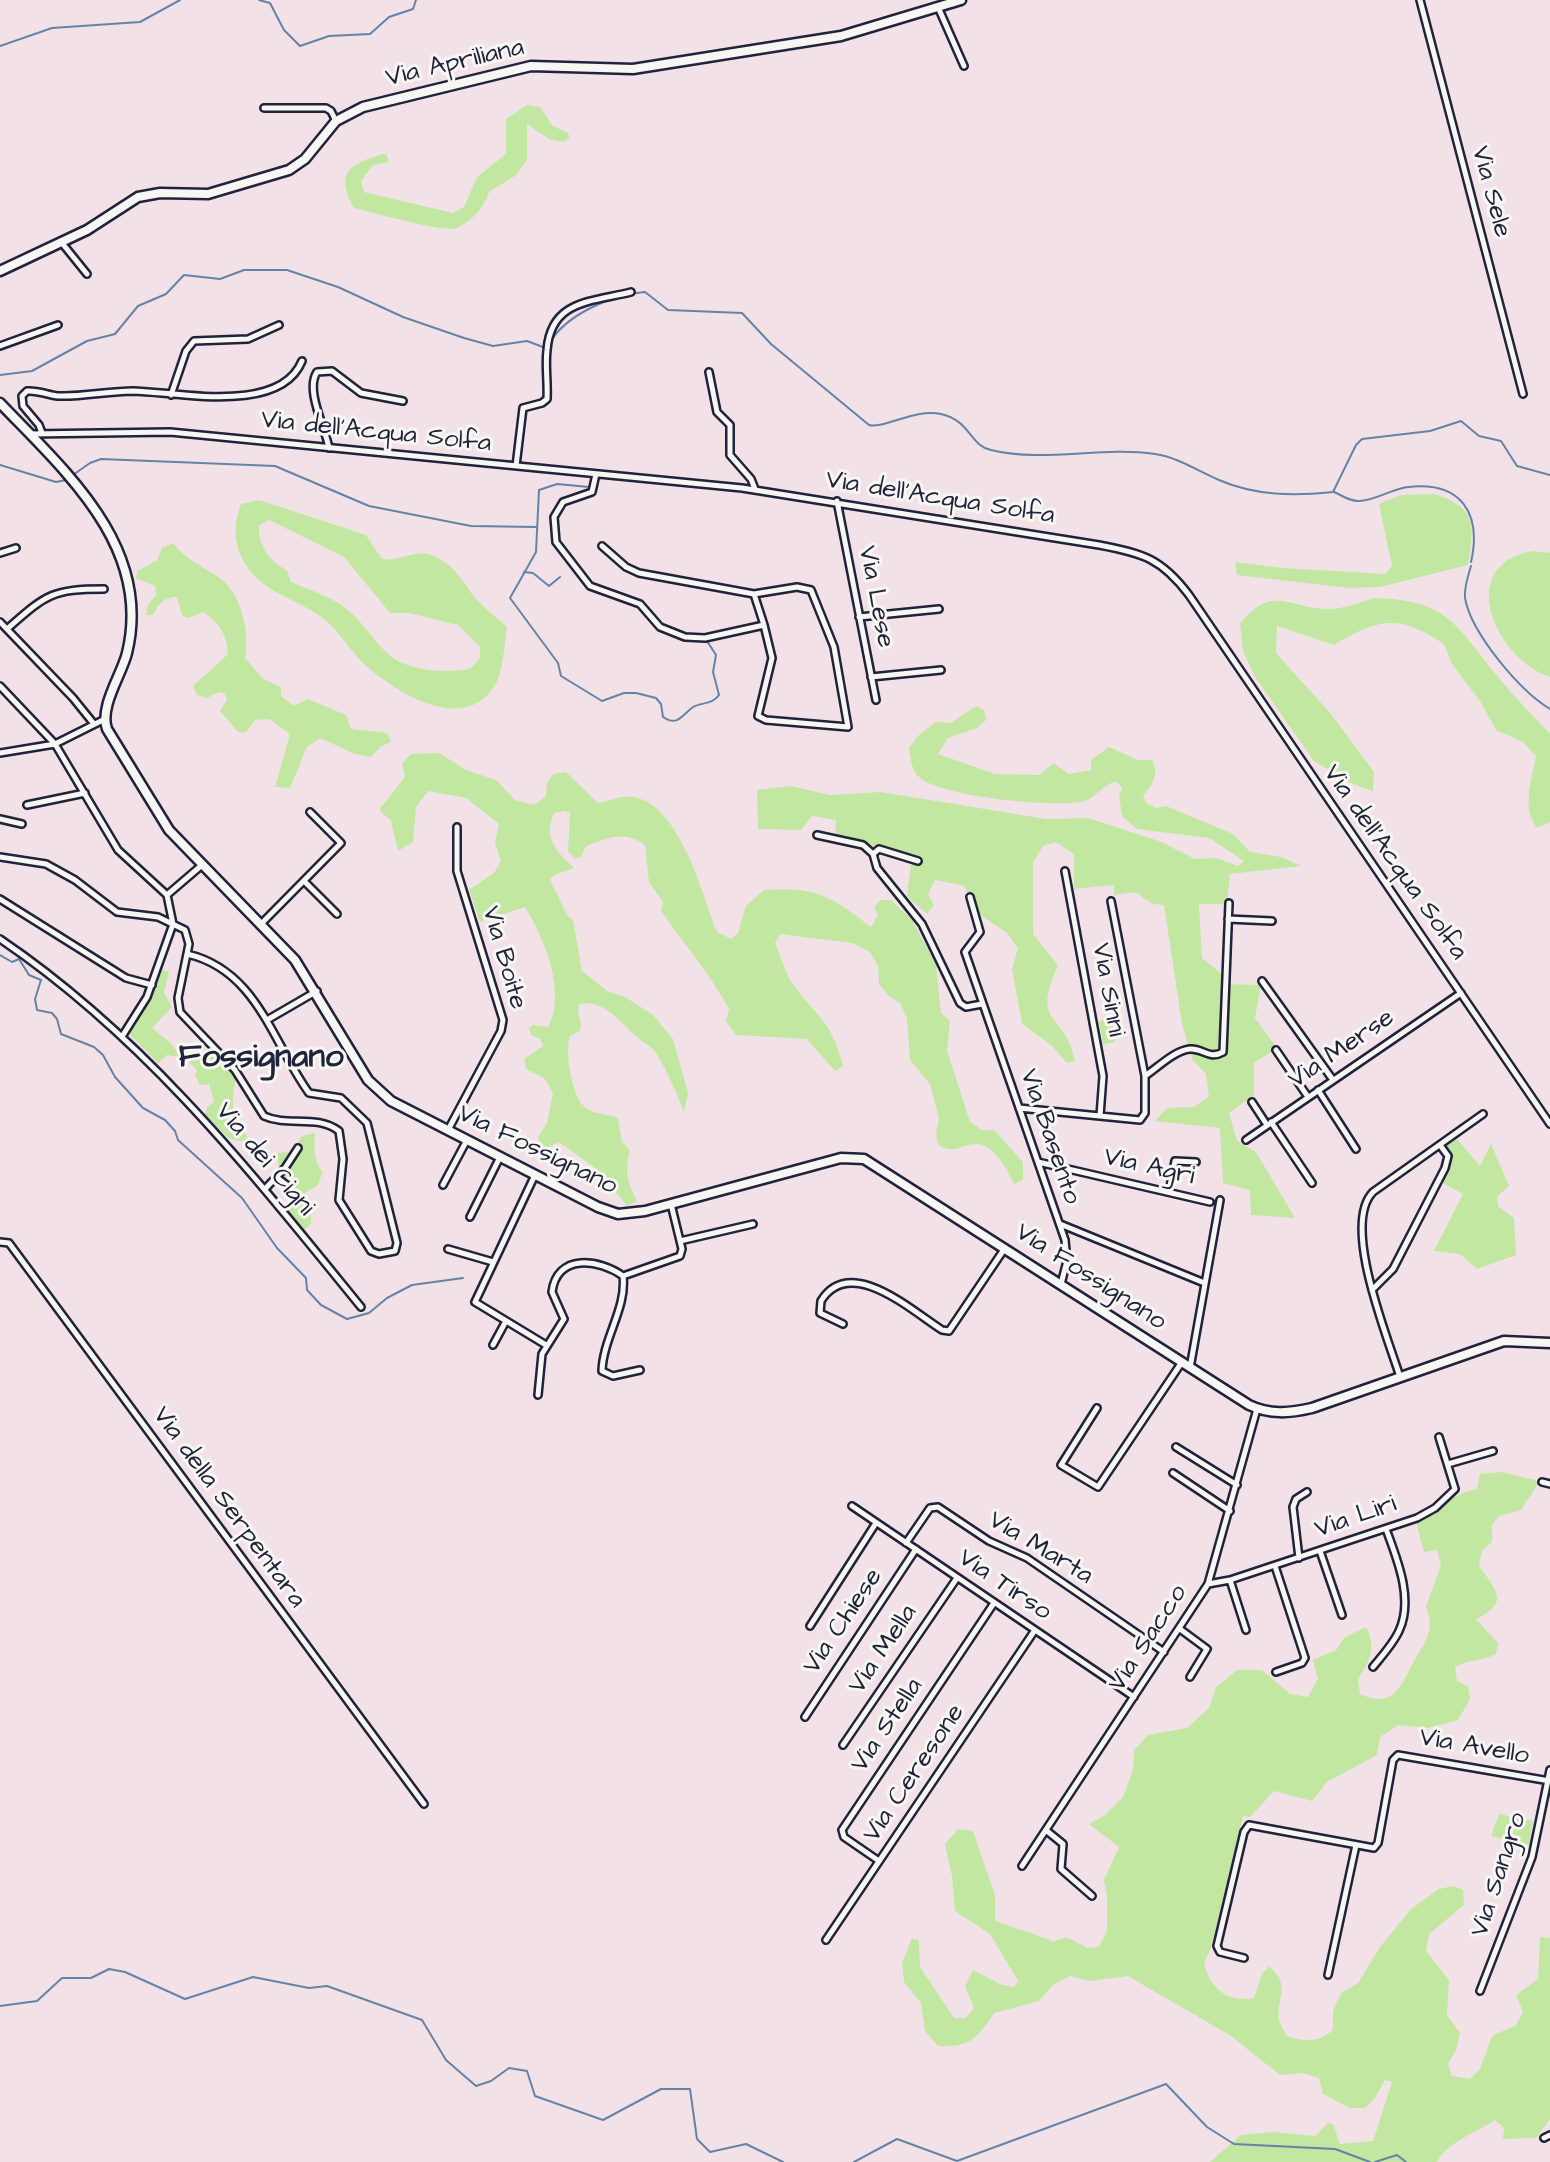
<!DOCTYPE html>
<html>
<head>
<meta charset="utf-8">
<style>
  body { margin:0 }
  canvas { display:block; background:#f2e2e8 }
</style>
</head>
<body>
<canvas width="1550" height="2162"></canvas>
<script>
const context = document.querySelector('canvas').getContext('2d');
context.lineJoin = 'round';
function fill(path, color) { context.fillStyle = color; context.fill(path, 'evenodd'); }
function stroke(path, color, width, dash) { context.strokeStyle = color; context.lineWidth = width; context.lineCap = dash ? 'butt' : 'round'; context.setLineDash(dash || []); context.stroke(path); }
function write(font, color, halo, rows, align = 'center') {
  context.font = font + ' "Architects Daughter",sans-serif'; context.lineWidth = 6; context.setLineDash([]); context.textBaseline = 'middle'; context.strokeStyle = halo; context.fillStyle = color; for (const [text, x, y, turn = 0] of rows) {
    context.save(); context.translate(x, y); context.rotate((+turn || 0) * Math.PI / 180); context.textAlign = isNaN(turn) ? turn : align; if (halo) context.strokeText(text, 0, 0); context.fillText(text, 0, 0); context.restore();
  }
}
fill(new Path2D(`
  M527,105l13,2 13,19 15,7 2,5 -6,4 -15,-3 -22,-15v36l-12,16 -26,16c-4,14 -18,31 -33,36 -12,5 -84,-16 -102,-20 -21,-38 -1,-45 32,-55l3,9 -16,3 -12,16 3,11 89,21 11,-6 13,-30 29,-23v-35z
  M1434,494c42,13 41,31 34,71l-88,22 -31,1 -112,-13 -2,-13 48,6 102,6 7,-8 -13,-62 22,-9z
  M259,500l107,35 16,24c16,3 32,-10 49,-4 24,8 32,29 47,46 9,9 20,18 29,26 -3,17 -3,43 -12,58 -29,48 -91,12 -124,-15 -18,-14 -29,-36 -47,-51 -27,-21 -64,-26 -81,-59 -10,-20 -9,-35 -2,-56zM269,520l75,37 46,56h19l49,12 22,22v11l-10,11c-25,4 -64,3 -84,-17 -16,-15 -25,-34 -45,-47 -14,-10 -34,-16 -50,-23l-4,-12c-18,-8 -29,-25 -28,-45z
  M173,543c14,18 30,23 48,36 21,16 29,55 24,79l17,20 19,9v9l13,10 14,-7 38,16 5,14 36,4 4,9 -10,4 -10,11 -16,-3 -35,-16 -13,9 -17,41 -15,-1 15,-53 -21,-15 -14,1 -9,12h-8l-18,-21 7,-11 -2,-7 -6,-1 -12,6 -10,-3 -4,-9 35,-32c-1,-20 -8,-29 -24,-42l-16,6 -6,-3 -5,-18c-13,0 -18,6 -24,18h-7l2,-10 8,-10 -1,-9 -19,-8 2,-7 19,-11 5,-12z
  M1533,551l17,2v124c-55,-18 -96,-113 -17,-126z
  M1375,598c74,2 81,28 124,80 16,20 34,38 51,56v88l-13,6c-16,-21 -5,-49 -1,-72l-13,-14 -27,-12 -16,-29 -28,-37 -8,-20c-46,-30 -65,-26 -110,1l-57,-19 -1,27 55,61 43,58 -1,19 -20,-7 -39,-23 -59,-84 -12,-26 -3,-27c33,-42 49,-14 91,-15 14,-1 30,-7 44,-11z
  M976,706l8,4 2,10 -9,8 -29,10 -10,16 57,20 45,1 13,-12 16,11 22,-4v-10l18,-13 29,13h14c8,16 0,24 -9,36l3,7 10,5 10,-2 67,28 17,18 31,5 20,9 -71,8 -3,30h-28l3,54 20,16 1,10 38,1 -6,33 22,30 -23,15v32l-25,18 8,28 19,11 39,66 -44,-3 -1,-25 -27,-7 -3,-55 -65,-7 12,-13 27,-1 15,-10 -3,-23 -14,-15 -10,-35 -18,-119 -11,-1 -18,-12 -21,3v-10l-40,4v-35l-18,-12 -13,4 -10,17v71l25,31c-28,63 7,45 17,96l-8,2 -16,-18 -29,-21 -10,-55 6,-21 -11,-15 -35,-24 -7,-23 -30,-6 -7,14 6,11 -7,9 -20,-18 5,-40 -77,-18 1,-18 -24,-4 -11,14 -43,-1 -1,-39 34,-4 39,9 51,-3 165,27 42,-1 71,23 36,18 21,-1 22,8 6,-5 -35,-23 -72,-9 -15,-13 -3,-20 3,-8 -5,-6c-15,1 -21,18 -37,20 -30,5 -136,-5 -160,-24 -9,-8 -9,-19 -11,-30l9,-12 18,-14 15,1z
  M439,753l27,17 30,10 19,20 19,5 12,-9 1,-13 6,-9 13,-2 32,31c9,-1 18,-6 26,-6 53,-5 78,97 93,135l14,7 7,-6 8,-27 18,-16c52,-4 67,6 107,37l7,-12 -4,-7 6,-8h11l21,20 24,45 5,48 9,8 -3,29 23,72 12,8h12l29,32v18l-9,4c-6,-13 -20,-40 -38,-40 -16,0 -19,11 -38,1l-2,-12 3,-15 -9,-34 -20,-24 -3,-42 -7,-15 -11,-7 -10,-12 -1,-18 -8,-14 -18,-9 -72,-9 -5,9c6,13 10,29 17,40 25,35 39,36 51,83l-8,5 -28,-32 -71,-4 -10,-14 3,-12c-19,-35 -45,-65 -68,-98l2,-9 -14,-20 -4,-37c-21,-15 -37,-7 -59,1l-5,11 -6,2 -7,-8 2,-38 -6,-2 -10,2c-11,25 3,39 20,55l-20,7 -4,5 17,35 6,5 9,51 25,20 18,6 28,18 20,24 15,54 -4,20c-5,-16 -19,-46 -28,-60 -4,-7 -11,-9 -17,-14 -16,-14 -34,-40 -60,-35 -3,11 4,17 1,27l-10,5c-5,15 1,57 13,69 9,11 24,7 35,14l4,22 8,10c-6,20 -2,32 7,50l-10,5 -28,-35 -40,-29 -13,7 -6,-1 -2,-11 9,-14 6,-30 -9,-15 -18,-9 -2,-10 19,-13 -3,-7 -9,-4 -2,-7 4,-3 15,2c19,-34 -4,-90 -23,-120l-45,15 -11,-32 25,-17 7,-12 -6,-18 4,-19 -33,-26 -38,-7 -12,16 -3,35 -15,9 -7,-30 -12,-11 26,-33 -3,-14 9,-9z
  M160,969l9,3 -5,21 8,14 -20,21 19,15 9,14 -13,-2 -9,8 -30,-30 16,-23z
  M1111,1019l4,23 -12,2 -4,-23z
  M200,1048l12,2 24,24c-2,16 -6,34 1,48 5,8 11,12 12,21l-21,-5 -23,-24 2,-7 7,-5 -5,-18 -9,1 -5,-10 2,-5 -8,-8 2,-11z
  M315,1133c-1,13 -2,29 8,39l-6,14 -11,6 -3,7 8,12v13l-9,8 -19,-22 15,-13c-9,-16 -22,-24 -20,-44l14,-1 10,-16z
  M1456,1138l24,28 11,-22 18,42 -12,11 1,9 16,12 2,37 -39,14 -17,-15 -26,-3 29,-57 -20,-11 9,-28 -8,-9z
  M1502,1472l33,8 3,4 -17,26 -22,6 -7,9v17l-10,8 -3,16c18,25 31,37 -3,53l22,24 -2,11c-14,8 -28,5 -41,13l2,14 11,5 2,13 -12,21 -30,8 -30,-3 -18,12 -3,18 -50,27 -15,19 -38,-10 -24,26 -7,-1 -32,132 -7,15c6,25 23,40 50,35l8,-24 7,-8c23,21 7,30 10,54 1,4 5,11 8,16 18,6 31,7 46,-6v-19l8,-18 17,-10 22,-36 31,-38 28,-20 15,-3 9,4 1,15 -35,29 -3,17 23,29 -2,35 13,18 -4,17 -8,14 4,12 18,3 10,-10 12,-33 24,-11 7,-13 -7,-17 22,-16 2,-42 10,1v181l-14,19 -33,1 1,-11 -9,-8c-20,13 -47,22 -58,42h-227l31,-27 32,-3 42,4 13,-13 5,1 7,20 33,-3 19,-59 -7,-2 -10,18 -10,10h-15l-27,-14 -4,-16 -17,-5 -22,2 -49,-39 -103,-60 -39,5 -18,-5 -17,8 -15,17 -45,12c-16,25 -25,35 -56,33l-13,-15 -4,-28 -17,-21 -2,-19 10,-25 7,3 1,26 34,51h12l8,-10 -9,-22 8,-16 29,15 12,2 4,-6 -28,-47 -35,-23 -3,-35 -7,-32 13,-15 15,2 22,64v25c20,10 39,12 58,22l13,-5 22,11 11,-1 8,-17v-34l-3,-16 15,-33 -30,-23 15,-8 19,-19 10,-27 1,-20 14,-15 39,-7 22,-20 7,-21 21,-17h25l28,24 18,3 10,-18 -5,-19 23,-10 9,-13 21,-10c11,22 4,33 -8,52l2,15c34,15 40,-7 53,-31 11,-21 23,-31 13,-56l15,-42 -4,-15 -13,2 -8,-30c26,-11 32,-28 61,-33l3,-15z
  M1499,1814l34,7 -4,24 -38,-9z`), '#c2e7a1');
stroke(new Path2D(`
  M259,0l11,3 14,27 16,16 29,-10 41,-2 19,-17 24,-8 3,-9
  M0,46l52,-18 88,-6 40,-22
  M552,339c18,-26 62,-45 93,-47l23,18 74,3 29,31 98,81c15,4 46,-17 72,-11 30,7 28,31 50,36 53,13 110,-4 164,4 22,3 43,17 64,26 37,16 75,16 114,12l23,-47 6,-6 68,-8 31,-10 18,15 22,5 16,25 33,9
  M0,375l32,-4 55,-30 28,-7 23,-28 28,-12 18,-19 36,4 24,-9h43l51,17 65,30 61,21 29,8 34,-5 16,6
  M0,465l56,17 10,-2
  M73,475l17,-12 11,-4 174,7 94,40 102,20 65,1
  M589,487l-32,-3 -18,6 -3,62 -26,46 48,65 3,13 41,25 22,-8h12l20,5 5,6 2,13c15,10 19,-2 30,-10 9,-5 19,-2 26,-12l-6,-23 3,-17 -9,-14
  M1334,492c9,4 17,10 26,9 17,-1 31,-12 48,-14 53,-6 74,26 63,75
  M1471,566c-3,10 -7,21 -6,32 6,35 55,93 85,111
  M524,572l9,1 16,13 11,-9
  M0,955l12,7 7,-3 10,16 12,5 -6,19 2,11 15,3 5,6 4,15 33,13 9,8 12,22 28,31 22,12 10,11 3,9 64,58 35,50 29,30 1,12 14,15 26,14 22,-6 18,-15 25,-13 51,-7
  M0,2006l37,-5 25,-23h29l18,-9 16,3 60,27 68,-22 56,11 18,-2 95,34 24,40 30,26 15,-5 18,-13 18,3 8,25 68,24 58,-31h29l7,50 13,13 36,-8 37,18
  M854,2162l43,-23 60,22 209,-77 41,43 27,17 101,5 35,13
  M1375,2162l22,-7 9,7`), '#6583a6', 2);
const street = new Path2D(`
  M1420,0l103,394
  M938,7l26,59
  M264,108h62l5,3 5,10
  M62,243l25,31
  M0,346l58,-21
  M709,372l8,40 13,13v30l21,24 4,10
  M171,395l15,-44 8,-10 54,-2 31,-14
  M42,433l-3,-8 -16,-19 -1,-10 5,-5c11,-1 21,4 31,5 25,1 50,-5 75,-5 45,1 147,24 169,-30
  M30,434l140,-2 572,56 357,57c44,8 63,14 90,50l361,529
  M329,448c-4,-21 -24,-58 -12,-76l15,-1 29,22 42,8
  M516,466l7,-58 19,-5 5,-4c1,-16 -2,-33 0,-49 4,-50 44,-48 84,-58
  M596,474l-4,18 -29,10 -9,15 2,25 34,44 50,18 20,23 25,10 20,1 59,-13 -10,-31
  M837,501l39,199
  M602,546l24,21 13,6 115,21 43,-7 14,3 23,57 14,80 -82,-7 -8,-4 14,-58 -8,-33
  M0,553l16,-5
  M859,617l80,-8
  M0,622l73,76 21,26
  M7,629c39,-34 44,-40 97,-40
  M871,677l70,-7
  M0,686l55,58 63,106 49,45
  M0,753l55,-9 50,-25
  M27,805l58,-12
  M0,819l22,5
  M817,835l46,10 10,9
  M0,857l46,7 29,16 42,32 41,5 27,13 4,14 -11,54 2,14 55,58 29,46c24,11 53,-2 75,15l4,28 -4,41 32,51 8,3 16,-3 2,-8 -30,-120 -26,-25 -32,-5c-37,-51 -52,-123 -122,-139
  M918,861l-39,-12 -6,5 4,14 45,56 38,79 6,4 16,-3
  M1065,871l38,205 -3,40
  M304,881l33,33
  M970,897l10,35 -15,20 100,288 2,21 -6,23
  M0,899l126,79 26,7
  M1111,901l34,175
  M1228,919l44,2
  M262,923l79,-80 -31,-31
  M0,939c145,98 251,233 361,368
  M1262,981l71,99
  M267,1020l50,-29
  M123,1035l24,-38 26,-73 -6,-29 35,-30
  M1276,1050l32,47
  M1318,1090l38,59
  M1252,1102l15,23
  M1019,1108l121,12 5,-7v-37c12,-8 30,-26 45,-27 13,-1 19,11 33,3l6,-149
  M1271,1122l41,61
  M448,1130l53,-99 2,-11 -46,-149v-44
  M1246,1140l215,-147
  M1038,1162l172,40
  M535,1175l-60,127 71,43
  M276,1177l12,9
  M443,1185l24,-45
  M265,1189l20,-21 13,-20
  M1169,1192l6,-31 21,1
  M470,1217l30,-60
  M1060,1224l142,58
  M680,1241l73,-17
  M0,1242l9,1 415,561
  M448,1249l45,13
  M623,1276c4,32 -20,62 -21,95l11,5 27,-6
  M1372,1290l21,-21 52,-101 3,-12 -8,-11
  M843,1324l-23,-11 1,-12c29,-47 91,10 121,29l7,1 56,-83
  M493,1345l13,-24
  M1190,1368l30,-168
  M1400,1377c-12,-39 -59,-152 -27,-185l110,-78
  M538,1395l4,-41 22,-35 -12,-27c5,-39 47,-33 71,-16l57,-20 2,-7 -11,-45
  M1097,1408l-36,57 37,22 84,-125
  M1176,1447l61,38
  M1448,1464l45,-13
  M1173,1473l57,38
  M1542,1482l8,2
  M852,1506l282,191
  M906,1543l24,-35 8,-1 51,34 38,17 137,94
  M1320,1551l22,64
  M1299,1558l-6,-51 3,-8 11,-7
  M1275,1566l30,92 -3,5 -26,9
  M1230,1580l16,50
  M1208,1584l22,-4 187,-62 18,-10 20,-19 -16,-52
  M810,1626l66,-103
  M1180,1629l27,20 -17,28
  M1373,1667c9,-11 20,-23 26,-36 15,-32 -2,-72 -13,-102
  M805,1717l111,-168
  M843,1745l114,-167
  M1047,1831l16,13 -2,25 31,27
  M879,1861l-35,-24 -2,-7 152,-227
  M1022,1866l186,-282 49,-175
  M826,1940l209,-310
  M1244,1958l-24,-6 -3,-6 27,-114 5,-7 125,23 4,-5 15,-83 5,-5 152,26
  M1328,1975l28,-130
  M1480,1991l52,-134 18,-87
  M1544,2138l6,-3`);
const secondary = new Path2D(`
  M0,271l87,-41 51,-33 22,-4 48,1 81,-24 16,-11 31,-38 27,-14 168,-41 102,3 208,-33 120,-36
  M0,403c65,68 153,144 127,250 -5,21 -28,54 -20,76l62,101 126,130 73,120 23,21 207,106 20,7 27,-3 196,-53 23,1 385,246c21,10 41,8 63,3l192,-67 46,2`);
stroke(street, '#22223b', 10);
stroke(secondary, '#22223b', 13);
stroke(street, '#f6f6f2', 5);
stroke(secondary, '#f6f6f2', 8);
write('26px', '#22223b', '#f6f6f2', [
  ["Via Apriliana",455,64,-13],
  ["Via Sele",1490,192,75],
  ["Via dell'Acqua Solfa",376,433,6],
  ["Via dell'Acqua Solfa",940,499,9],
  ["Via Lese",875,597,79],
  ["Via dell'Acqua Solfa",1394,863,55],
  ["Via Boite",503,958,74],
  ["Via Sinni",1107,990,80],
  ["Via Merse",1342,1050,-34],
  ["Via Basento",1049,1137,71],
  ["Via Fossignano",537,1151,26],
  ["Via dei Cigni",264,1160,50],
  ["Via Agri",1149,1168,13],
  ["Via Fossignano",1090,1278,33],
  ["Via della Serpentara",228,1508,54],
  ["Via Liri",1356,1518,-19],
  ["Via Marta",1040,1549,31],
  ["Via Tirso",1004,1586,34],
  ["Via Chiese",844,1622,-56],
  ["Via Sacco",1149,1639,-57],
  ["Via Mella",884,1650,-56],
  ["Via Stella",888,1726,-56],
  ["Via Avello",1474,1748,10],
  ["Via Ceresone",915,1774,-56],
  ["Via Sangro",1500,1875,-72]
]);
write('bold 33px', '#22223b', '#f6f6f2', [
  ["Fossignano",261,1059]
]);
</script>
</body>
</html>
